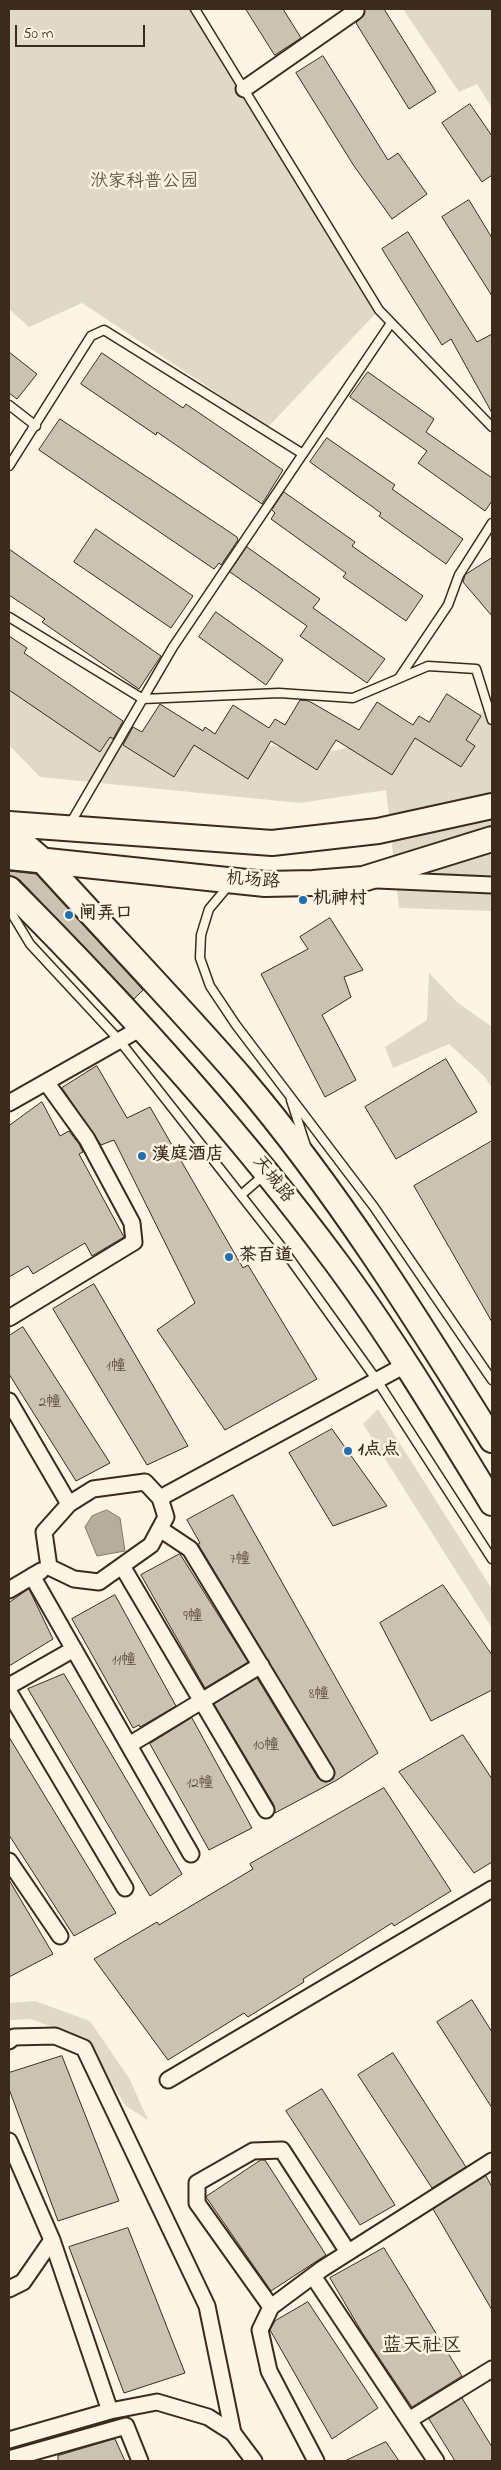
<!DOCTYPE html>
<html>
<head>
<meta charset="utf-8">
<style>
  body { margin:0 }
  #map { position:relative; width:501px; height:2470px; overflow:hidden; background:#fcf5e5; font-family:"Indie Flower",sans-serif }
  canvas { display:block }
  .frame { position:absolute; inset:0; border:10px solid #3b2a1e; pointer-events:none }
  .scale { position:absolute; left:15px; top:25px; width:130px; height:22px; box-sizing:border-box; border:2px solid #3b2a1e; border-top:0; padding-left:6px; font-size:15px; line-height:18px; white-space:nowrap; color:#3b2a1e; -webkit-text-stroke:4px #fcf5e5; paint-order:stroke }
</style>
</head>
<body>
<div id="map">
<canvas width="501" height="2470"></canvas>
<div class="frame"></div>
<div class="scale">50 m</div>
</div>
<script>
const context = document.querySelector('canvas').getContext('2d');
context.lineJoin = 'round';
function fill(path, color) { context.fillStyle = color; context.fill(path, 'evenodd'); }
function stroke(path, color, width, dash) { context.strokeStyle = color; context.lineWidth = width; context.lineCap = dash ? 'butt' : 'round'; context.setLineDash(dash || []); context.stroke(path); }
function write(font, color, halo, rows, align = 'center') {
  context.font = font + ' "Indie Flower","LXGW WenKai TC",sans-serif'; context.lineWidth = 5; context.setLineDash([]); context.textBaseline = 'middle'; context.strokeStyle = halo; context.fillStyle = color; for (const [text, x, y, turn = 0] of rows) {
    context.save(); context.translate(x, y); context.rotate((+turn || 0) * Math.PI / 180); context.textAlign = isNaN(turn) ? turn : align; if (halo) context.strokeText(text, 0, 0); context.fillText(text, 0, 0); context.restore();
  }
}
fill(new Path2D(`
  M9,9h186l184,301 -111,117 -186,-124 -53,24 -20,-18z
  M403,9h89v99l-15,-24 -18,8z
  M9,675l80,57 245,19 158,-41v201l-93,-3 -13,-118 -86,13 -260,-26 -31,-32z
  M429,973l29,30 34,24v61l-8,-12 -35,-32 -56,24 -8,-21 42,-27z
  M378,1409l114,180v39l-129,-204z
  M35,2001l55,20 39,57 19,42 -22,-14 -43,-67 -52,-20 -22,1v-17z`), '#e0d8c8');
const water = new Path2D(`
  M107,1510l13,8 5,33 -28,5 -12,-29 7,-11z`);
fill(water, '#b7ad9e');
stroke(water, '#85796b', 1);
const building = new Path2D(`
  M246,9h37l18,29 -26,17z
  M365,9h19l52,83 -27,17 -53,-86 8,-8z
  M323,56l65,104 10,-7 29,41 -35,25 -38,-53 -58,-93z
  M470,104l22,32v39l-10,7 -40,-59z
  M469,200l23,38v58l-50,-79z
  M408,232l69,110 15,-8v79l-41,-74 -9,6 -60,-96z
  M9,352l28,22 -20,25 -8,-6z
  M102,353l81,55 3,-4 97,66 -21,34 -105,-72 -1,3 -75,-51z
  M368,372l66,47 -8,13 66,46v23l-7,10 -67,-48 9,-12 -77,-54z
  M60,419l177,118 1,3 -17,25 -2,-2 -5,6 -175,-119z
  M327,438l68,47 -3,4 71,50 -17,25 -67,-48 2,-3 -71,-51z
  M284,492l71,50 -3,4 71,50 -17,25 -63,-44 3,-4 -75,-54 4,-6 -3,-3z
  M96,529l97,67 -22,32 -97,-66z
  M247,547l73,52 -7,9 72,51 -18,24 -67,-47 7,-10 -77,-54z
  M9,549l152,107 -22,33 -97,-67 3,-3 -36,-24z
  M492,558v58l-29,-34 2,-7z
  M216,612l67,48 -17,25 -67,-48z
  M9,636l18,12 -3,5 99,68 -10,18 -3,-2 -10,15 -91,-62z
  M447,694l34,22 -15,24 9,6 -14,21 -46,-29 -23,37 -56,-35 -19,30 -46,-29 -23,38 -54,-34 -20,32 -51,-32 10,-18 9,5 18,-28 43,27 2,-4 10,7 18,-29 36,23 6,-9 10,6 15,-25 9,1 50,29 18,-28 36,23 6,-9 10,6z
  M9,871l27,3 107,116 -9,9 -115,-120 -10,-3z
  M330,918l33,52 -19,7 7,20 -29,18 34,65 -31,17 -64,-123 47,-25 -8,-12z
  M446,1059l31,53 -81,47 -31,-52z
  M97,1066l30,52 23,-11 93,161 5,-3 69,114 -92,51 -68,-100 38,-27 -81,-163 -13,5 -39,-57z
  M42,1102l18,34 9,-5 10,13 4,8 -4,2 45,83 -32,19 -7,-13 -52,31 -5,-8 -19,11v-151z
  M492,1141v181l-78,-136z
  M94,1284l94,162 -41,19 -94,-156z
  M23,1327l87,136 -34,18 -67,-107v-38z
  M332,1429l55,77 -54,20 -44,-73z
  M233,1495l145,258 -41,27 -62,33 -1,-8 -60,-101 43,-26 61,100 8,4 4,-1 5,-9 -137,-228 2,-1 -13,-23z
  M180,1554l68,108 -43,26 -64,-113z
  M443,1585l49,70v35l-61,31 -51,-98z
  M29,1589l24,50 -44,27v-63z
  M115,1595l61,111 -36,21 -1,-2 -6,3 -61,-109z
  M64,1674l118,200 -32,22 -122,-207z
  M192,1718l60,110 -43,22 -59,-106z
  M463,1735l29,44v83l-18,11 -75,-101z
  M9,1737l107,176 -42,23 -65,-101z
  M384,1788l67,103 -57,35 -2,-3 -89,56 1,3 -56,35 -4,-4 -76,47 -74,-101 63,-37 2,3 94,-56 -3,-5z
  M9,1880l44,74 -44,23z
  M472,2000l20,32v76l-55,-86z
  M393,2053l73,114 -34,21 -74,-113z
  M62,2056l57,145 -61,20 -49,-132v-16z
  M322,2089l73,116 -35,20 -74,-114z
  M261,2160h4l61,95 -55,36 -65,-94z
  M486,2176l6,11v123l-59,-101z
  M128,2228l57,145 -61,20 -55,-146z
  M384,2248l78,128 -50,31 -49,-73 -33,-56z
  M308,2302l70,106 -46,31 -62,-109 5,-9z
  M462,2398l30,49v14h-37l-26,-42z
  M115,2439l10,22h-67v-5z
  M386,2442l13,19h-54z`);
fill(building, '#ccc2b3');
stroke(building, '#3b2a1e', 1);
const service = new Path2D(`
  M195,9l184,301 113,117
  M9,405l27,21
  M9,466l82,-130 13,-6 199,124
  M9,617l134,82 136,-6 74,5 75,-32 48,3 16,51
  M399,678l49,-73 11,-30 33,-52
  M70,824l103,-177 218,-324
  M230,884l-21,25 -8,26 -1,23 10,28 26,39 138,182 118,173
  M9,909l21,35 89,96 161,205 96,134 116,180
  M291,1100l15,46
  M241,1195l23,-20`);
const minor = new Path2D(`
  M244,89l112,-78
  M377,880l115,5
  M9,1103l134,-76
  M9,1318l125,-76 -2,-19 -45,-84 -41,-57
  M9,1401l60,103
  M145,1482l15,16 6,19 -15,28 -52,37 -25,-3 -25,-12 -5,-35 25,-28 24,-15z
  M160,1498l247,-134
  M160,1529l30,20 136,224
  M122,1566l144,244
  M32,1576l159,278
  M9,1590l32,-19
  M9,1686l65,-37
  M9,1692l116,196
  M129,1745l132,-80
  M9,1861l51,75
  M9,2041l5,-4 41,-1 29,12 123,258 26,127
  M168,2080l324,-191
  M9,2141l43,99 -29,42 -14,7
  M52,2240l58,171
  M313,2276l123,185
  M271,2307l-74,-104v-20l56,-32 29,-1 66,102
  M409,2420l83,-51
  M9,2440l101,-29 47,-9 51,15 25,16 21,28
  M9,2459l117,-33 14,35
  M316,2461l-47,-90 -9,-41 11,-23 51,-38 170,-108`);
const primary = new Path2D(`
  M9,824l263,19 106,-12 114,-25
  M9,832l34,29c66,73 135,144 199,218 95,112 173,237 250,361
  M9,857l256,27 48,-1 50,-4 129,-40
  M9,889c117,117 228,240 327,373 57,77 106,159 156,241`);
stroke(service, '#3b2a1e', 11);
stroke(minor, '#3b2a1e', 19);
stroke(primary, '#3b2a1e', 28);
stroke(service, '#fcf5e5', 8);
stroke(minor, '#fcf5e5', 15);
stroke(primary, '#fcf5e5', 24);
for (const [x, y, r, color] of [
  [303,900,5,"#1f6fb2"],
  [69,915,5,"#1f6fb2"],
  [142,1156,5,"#1f6fb2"],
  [229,1257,5,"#1f6fb2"],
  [348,1451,5,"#1f6fb2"]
]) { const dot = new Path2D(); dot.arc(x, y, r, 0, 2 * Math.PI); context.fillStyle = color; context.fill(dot); stroke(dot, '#fcf5e5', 2); }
write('15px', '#5f5043', null, [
  ["1幢",116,1368],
  ["2幢",50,1404],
  ["7幢",240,1561],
  ["9幢",193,1618],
  ["11幢",124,1662],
  ["8幢",319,1696],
  ["10幢",266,1747],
  ["12幢",200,1785]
]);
write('18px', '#645648', '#fcf5e5', [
  ["洑家科普公园",144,183]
]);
write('18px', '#3b2a1e', '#fcf5e5', [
  ["机场路",253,882,4],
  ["天城路",272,1180,52]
]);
write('bold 18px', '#3b2a1e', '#fcf5e5', [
  ["机神村",313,900],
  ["闸弄口",79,915],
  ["漢庭酒店",152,1156],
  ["茶百道",239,1257],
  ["1点点",358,1451]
], 'left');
write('20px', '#3b2a1e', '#fcf5e5', [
  ["蓝天社区",422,2348]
]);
</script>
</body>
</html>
